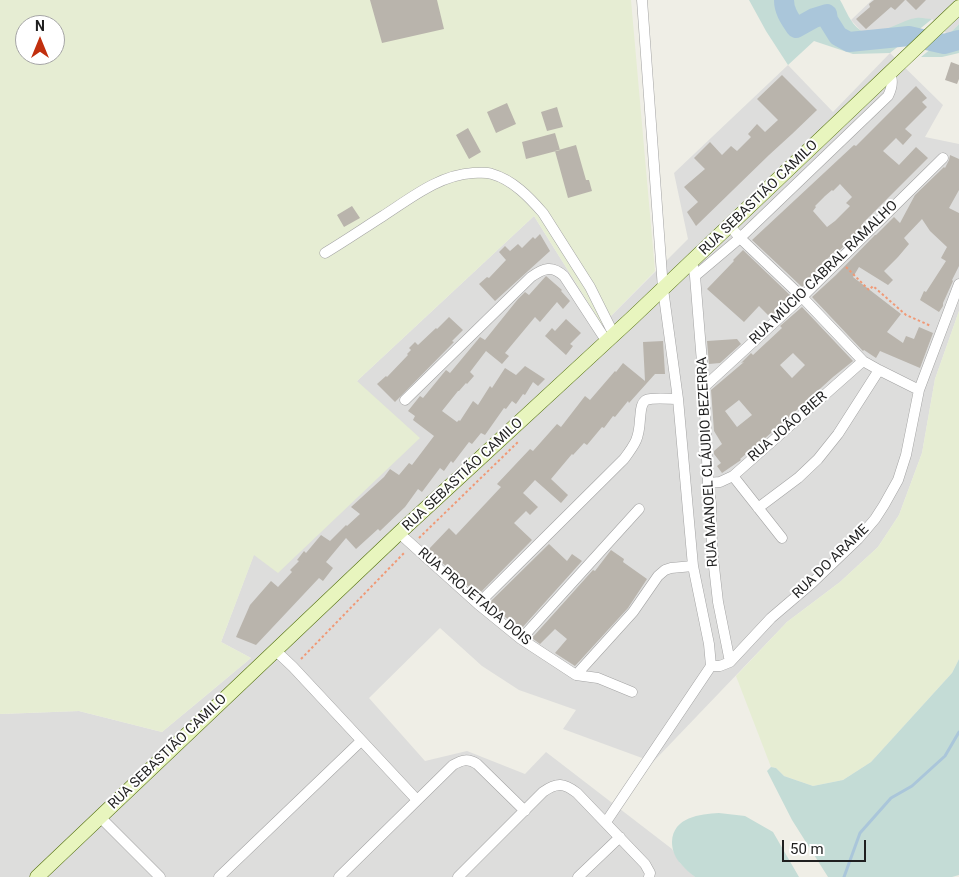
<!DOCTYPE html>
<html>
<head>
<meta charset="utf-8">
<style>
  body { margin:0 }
  #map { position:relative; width:959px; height:877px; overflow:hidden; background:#efeee6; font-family:Roboto,sans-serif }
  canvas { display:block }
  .north { position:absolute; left:15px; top:15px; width:50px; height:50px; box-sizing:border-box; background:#fff; border:1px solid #a5a5a5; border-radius:50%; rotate:0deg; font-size:14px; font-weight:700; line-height:20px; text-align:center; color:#1f1f1f }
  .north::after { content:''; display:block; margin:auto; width:18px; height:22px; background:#c12f0e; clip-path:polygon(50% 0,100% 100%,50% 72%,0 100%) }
  .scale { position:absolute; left:782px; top:840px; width:84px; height:22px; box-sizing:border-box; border:2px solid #1f1f1f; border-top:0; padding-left:6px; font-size:15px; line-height:18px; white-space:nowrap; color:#1f1f1f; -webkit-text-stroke:4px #fff; paint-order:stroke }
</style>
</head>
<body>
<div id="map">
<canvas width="959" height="877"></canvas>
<div class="north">N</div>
<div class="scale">50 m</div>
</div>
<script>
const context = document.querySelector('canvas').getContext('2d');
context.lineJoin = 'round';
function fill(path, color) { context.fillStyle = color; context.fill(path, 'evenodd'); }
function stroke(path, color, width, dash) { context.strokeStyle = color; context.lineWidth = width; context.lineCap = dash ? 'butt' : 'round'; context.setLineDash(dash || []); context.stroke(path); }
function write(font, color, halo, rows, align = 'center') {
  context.font = font + ' Roboto,sans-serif'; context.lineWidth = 4; context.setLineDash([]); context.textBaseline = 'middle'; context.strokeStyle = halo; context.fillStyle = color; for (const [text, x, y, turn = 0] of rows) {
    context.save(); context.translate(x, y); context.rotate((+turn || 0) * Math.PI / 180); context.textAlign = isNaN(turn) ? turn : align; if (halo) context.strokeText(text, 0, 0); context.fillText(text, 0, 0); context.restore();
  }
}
fill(new Path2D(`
  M872,0h87v24l-11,11 -16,-16 -60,14 -11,-2 -10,-11z
  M890,53l53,52 -18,32 34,7v167l-24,68 -13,74 -23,62 -21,32 -38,35 -53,40 -134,140 -90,-33 13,-19 -57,-20 -37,-24 -42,-38 -71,70 56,63 42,-10 58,23 21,-22 126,97 8,14 15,14h-695v-163l79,-3 83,21 89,-74 -30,-16 33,-88 103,-173 177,-165 68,109 86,-86 -14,-66 114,-108 45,47z`), '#dddddc');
fill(new Path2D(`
  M0,0h631l24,271 -53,54 -68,-109 -177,165 63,57 -142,135 -24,-18 -33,87 30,16 -89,74 -83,-21 -79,3zM25,25h30v30h-30z
  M959,311v348l-7,14 -81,89 -28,18 -30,6 -29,-10 -8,-8 -5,-1 -35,-91 51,-54 53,-40 38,-35 21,-32 23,-62 13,-74z`), '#e6edd3');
fill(new Path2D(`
  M749,0h91c6,10 10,23 20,30 15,10 40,-10 56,-12 5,-1 11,1 16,1l-42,34 -37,1 -39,-13 -26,24 -22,-34z
  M959,24v29l-17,4h-21l27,-22z
  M959,659v216l-7,2h-124l-36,-57 -25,-49 4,-4 5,1 8,8 29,10 30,-6 28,-18 81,-89z
  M719,813l26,3 28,16 26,45h-104c-5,-4 -10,-8 -14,-13 -6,-6 -9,-14 -9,-22 1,-25 28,-28 47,-29z`), '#c4dcd6');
stroke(new Path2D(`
  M844,877l16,-44 31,-35 21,-12 33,-30 14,-24`), '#aac6da', 3);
stroke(new Path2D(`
  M784,0c0,11 6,19 12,28l18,-10 13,-4 1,6 10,16 11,6 60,-6 35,8 15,-4`), '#aac6da', 20);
fill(new Path2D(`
  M370,0h67l7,29 -62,14z
  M874,0h31l-10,10 -4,-3 -25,22 -10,-10 14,-12 -1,-3z
  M906,0h20l-10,10z
  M951,62l8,3v14l-2,5 -12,-4z
  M782,75l35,35 -25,24 -23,21 -73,71 -9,-14 11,-10 -14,-15 21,-18 -11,-11 16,-16 12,13 9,-9 6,5 14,-14 -3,-3 9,-10 8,8 13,-12 -21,-21z
  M916,86l11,12 -5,4 5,5 -22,22 7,6 -9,10 -7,-7 -13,13 16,14 17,-18 12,11 -65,65 2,2 -28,28 -2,-2 -25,26 1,1 -9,9 -50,-47 102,-95 2,1zM840,184l12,13 -6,6 4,3 -15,15 -8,6 -14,-16 3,-4 -1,-1 10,-10 7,-6 1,1z
  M507,103l9,21 -20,9 -9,-21z
  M557,107l6,20 -16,4 -6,-19z
  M468,128l13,24 -12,7 -13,-24z
  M555,133l5,17 -34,9 -4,-17z
  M576,145l10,35h3l3,11 -24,7 -13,-47z
  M950,155l9,4v31l-10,18 10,5v53l-7,14 1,1 -10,22v3l-4,6 -19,-12 4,-9 2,1 20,-31 -5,-3 6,-11 -17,-16 -8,-12 -18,19 5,6 -11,13 -14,14 9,9 -5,5 -29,-18 -6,10 48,37 -14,18 16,11 3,-7 8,3 5,-12 14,6 -13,35 -40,-17 -4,7 -12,-8 -1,1 -51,-54 24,-22 39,-40h1l18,-18 6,6 15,-28 29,-28 1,1 4,-8z
  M352,206l8,12 -16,9 -7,-12z
  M540,234l10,17 -55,50 -16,-17 8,-7 2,1 17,-18 -7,-8 6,-6 5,5 8,-7 4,4 11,-11 2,2z
  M743,250l49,47 -22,20 -11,-11 -15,16 -37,-33 27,-28 -1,-1z
  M546,276l16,14 -1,1 9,10 -7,8 -6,-7 -17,20 -5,-5 -30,36 4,3 -7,8 -16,-13 -16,21 4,4 -7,8 -1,-1 -7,8h-1l-16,20 15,11 2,-2 1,1 13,-20 5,4 12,-19 2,2 13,-20 11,7 9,-9 20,13 -7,7 -5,-4 -8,13 -2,-1 -7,10 -4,-3 -6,8 -2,-1 -19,27 -4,-2 -9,11 -3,-2 -16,21 -2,-2 -7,10 -4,-3 -18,24 -4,-3 -13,18 -25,24 -2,-2 -22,20 -10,-11 -20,24 7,6 -10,13 -4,-3 -63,67 -20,-8 14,-32 21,-24 7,6 14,-15 -2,-2 9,-9 -2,-1 7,-9 2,2 15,-18 9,6 16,-16 1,1 13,-12 -9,-7 33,-30 6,-8 9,6 10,-12 3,2 22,-29 -21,-16 2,-4 -7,-5 12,-15 3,2 23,-28 4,3 30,-36 5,3 33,-41 7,-7 4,3z
  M802,307l51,54 -20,16 -56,51 -37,31 1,1 -19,13 -5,-7 4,-3 -7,-9v-3l8,-7 -8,-13 -3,-41 33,-28 -3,1 10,-10 2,2 29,-27 -2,-2zM793,353l12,12 -13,13 -12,-13zM739,400l13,15 -15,12 -12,-16z
  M449,317l14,13 -11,11 2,1 -59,60 -18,-18 9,-8 1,1 21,-22 -1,-1 4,-4 -2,-2 6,-6 3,3 18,-17 1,1z
  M566,319l15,14 -11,11 3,2 -7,9 -21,-19 7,-8 3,3z
  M737,339l4,5 -21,19 -11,1 -2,-23z
  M663,341l2,33h-10l-26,29 -1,-2 -13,16 -2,-1 -9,12 -2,-1 -15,18 -3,-2 -11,12 -1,-1 -21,25 17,16 -7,8 -26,-23 -12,13 15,14 -8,8 -4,-4 -12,12 18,17 -54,55 -50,-45 21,-22 7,7 45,-48 -4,-3 33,-35 3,2 24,-27 4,3 24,-31 5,4 25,-29 1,1 7,-9 22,18 -2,-39z
  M549,544l18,17 5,-7 10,7 -61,68h-2l-30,-26z
  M611,550l13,9 -1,3 24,17 -19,29 -53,58 -20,-13 12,-14 -12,-10 -15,15 -8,-6 61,-68 2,1z`), '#b9b4ac');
const minor = new Path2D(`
  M730,226l10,12 62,59 61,64 16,9 40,20
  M325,253c20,-12 39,-25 58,-37 28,-18 56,-41 90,-43 6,0 13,-1 19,1 21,6 37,23 51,39l47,74 24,48
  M692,262l3,14 9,111 4,96 3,21 1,45 6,53 12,60
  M695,276l45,-38 148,-142c4,-8 6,-16 1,-24
  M704,387l98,-90 141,-139
  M405,400l126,-123c13,-9 21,-12 33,-1l43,66
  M733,476l49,62
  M708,483l12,-1 13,-6 130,-115
  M758,508l40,-30 20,-19 20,-25 41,-64
  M399,533l79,71 43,35 55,36 22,3 34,14
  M478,604l146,-145c12,-16 15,-21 16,-40 1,-6 0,-15 6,-19 7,-3 24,-1 32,-1
  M521,639l118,-130
  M275,650l18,17 124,133
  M711,666h9l10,-4 41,-44 41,-35 46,-44 17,-20 9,-14 14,-25 8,-25 13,-65 40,-106
  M576,675l57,-63 25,-36 7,-6 6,-2 22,-2
  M100,817l60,60
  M606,822l105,-156 -2,-22 -16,-78 -15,-167 -15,-110 -21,-289
  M219,877l142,-136
  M339,877l114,-112c9,-5 15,-7 24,-1l48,47
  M458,877l85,-85c14,-10 21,-9 34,1l68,71 5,9 -1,4
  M578,877l42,-40`);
const secondary = new Path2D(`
  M37,877l362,-344 233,-215 327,-311`);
stroke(minor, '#a3a3a3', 11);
stroke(secondary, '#53700d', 15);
stroke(new Path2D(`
  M846,267l23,23 4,-4 33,29 25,11
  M419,538l99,-96
  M301,659l104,-107`), '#f09976', 2, [2.5, 2.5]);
stroke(minor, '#fff', 10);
stroke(secondary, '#e8f5be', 14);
write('14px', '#1f1f1f', '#fff', [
  ["RUA SEBASTIÃO CAMILO",759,198,-44],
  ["RUA MÚCIO CABRAL RAMALHO",824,273,-44],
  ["RUA JOÃO BIER",788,427,-41],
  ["RUA MANOEL CLÁUDIO BEZERRA",708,462,-93],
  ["RUA SEBASTIÃO CAMILO",463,475,-43],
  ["RUA DO ARAME",831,562,-44],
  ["RUA PROJETADA DOIS",474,597,40],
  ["RUA SEBASTIÃO CAMILO",168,752,-44]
]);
</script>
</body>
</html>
